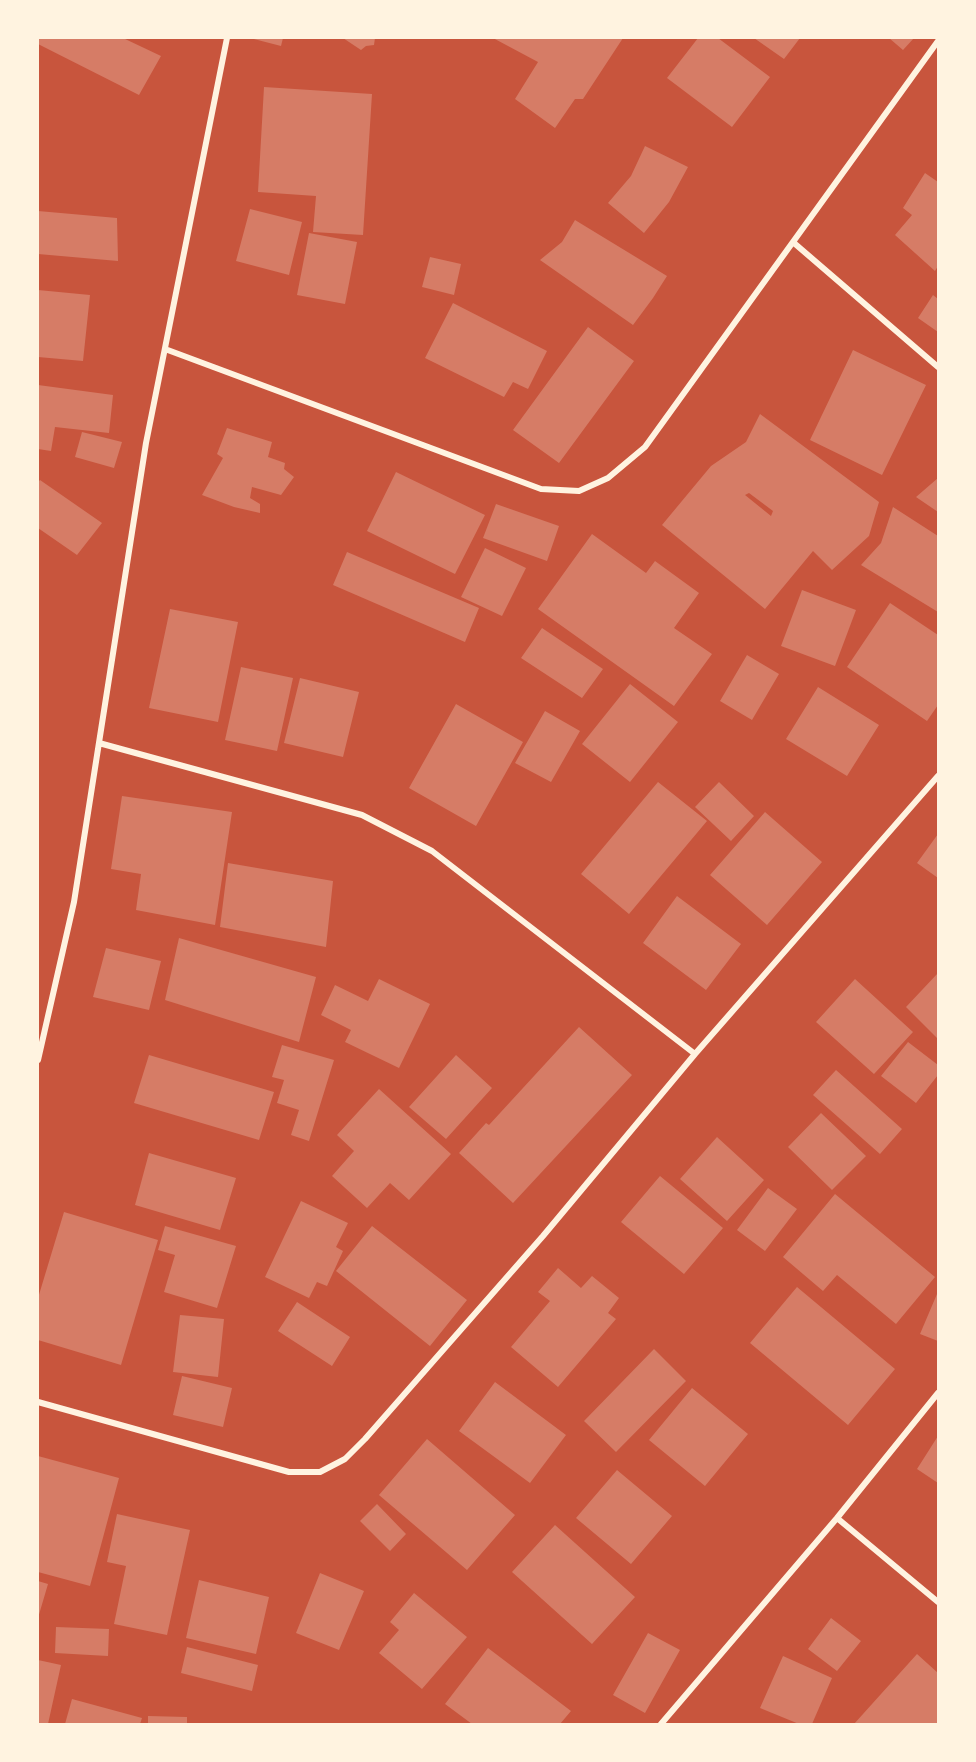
<!DOCTYPE html>
<html>
<head>
<meta charset="utf-8">
<style>
  body { margin:0 }
  #map { position:relative; width:976px; height:1762px; overflow:hidden; background:#c8553d; font-family:"IBM Plex Sans",sans-serif }
  canvas { display:block }
  .frame { position:absolute; inset:0; border:39px solid #fff3e0; pointer-events:none }
</style>
</head>
<body>
<div id="map">
<canvas width="976" height="1762"></canvas>
<div class="frame"></div>
</div>
<script>
const context = document.querySelector('canvas').getContext('2d');
context.lineJoin = 'round';
function fill(path, color) { context.fillStyle = color; context.fill(path, 'evenodd'); }
function stroke(path, color, width, dash) { context.strokeStyle = color; context.lineWidth = width; context.lineCap = dash ? 'butt' : 'round'; context.setLineDash(dash || []); context.stroke(path); }
fill(new Path2D(`
  M38,38h85l38,18 -22,39 -101,-51z
  M250,38h33l-2,8z
  M343,38h32l-1,7 -8,1 -5,4z
  M493,38h130l-40,61h-8l-20,29 -40,-29 23,-37z
  M698,38h20l52,39 -38,50 -65,-49z
  M754,38h46l-16,21z
  M889,38h25l-11,12z
  M264,87l108,7 -9,141 -50,-3 3,-36 -58,-4z
  M645,146l43,21 -19,35 -25,31 -36,-30 23,-27z
  M925,173l13,9v84l-3,5 -40,-36 17,-20 -9,-7z
  M250,209l52,13 -13,53 -53,-14z
  M38,211l79,7 1,43 -80,-7z
  M575,220l92,56 -14,22 -20,27 -93,-65 22,-18z
  M309,233l48,9 -12,62 -48,-9z
  M430,257l31,7 -7,31 -32,-8z
  M38,290l52,5 -7,66 -45,-4z
  M933,295l5,4v33l-20,-14z
  M453,303l94,48 -19,38 -15,-7 -9,15 -79,-39z
  M588,327l46,34 -75,102 -46,-33z
  M853,350l73,35 -44,90 -72,-35z
  M38,385l75,10 -4,38 -54,-6 -4,24 -13,-2z
  M760,414l119,88 -10,34 -37,34 -19,-19 -48,58 -103,-84 49,-59 35,-24zM749,493l24,18 -2,5 -26,-21z
  M227,428l45,14 -4,15 17,6 -1,6 10,8 -13,18 -29,-8 -2,11 10,6v9l-26,-6 -32,-12 21,-37 -6,-4z
  M82,432l40,10 -8,26 -39,-11z
  M396,472l89,43 -30,59 -88,-43z
  M938,478v34l-22,-15z
  M40,480l62,43 -25,32 -39,-27v-46z
  M496,504l63,22 -12,35 -64,-23z
  M893,507l45,29v76l-77,-47 20,-22z
  M592,534l54,39 9,-12 44,32 -25,35 38,26 -38,52 -136,-97z
  M485,548l41,20 -24,48 -41,-19z
  M347,552l132,56 -14,34 -132,-57z
  M802,590l54,20 -21,56 -54,-20z
  M890,603l48,32v70l-11,16 -80,-54z
  M170,609l68,13 -20,100 -69,-14z
  M542,628l61,41 -21,29 -61,-40z
  M747,655l32,19 -27,46 -32,-19z
  M241,667l52,11 -16,73 -52,-11z
  M300,678l59,14 -16,65 -59,-14z
  M630,684l48,38 -48,60 -48,-38z
  M818,687l61,38 -32,51 -61,-37z
  M456,704l67,38 -47,84 -67,-38z
  M545,711l35,20 -29,51 -36,-19z
  M658,782l49,39 -78,93 -48,-40z
  M719,782l35,34 -23,25 -36,-34z
  M122,796l110,16 -17,113 -79,-15 5,-36 -30,-5z
  M765,812l57,50 -55,63 -57,-50z
  M938,834v44l-21,-15z
  M228,863l105,18 -7,66 -106,-20z
  M677,896l64,48 -35,46 -63,-47z
  M179,938l137,39 -17,65 -134,-42z
  M106,948l55,13 -12,49 -56,-13z
  M938,973v66l-32,-32z
  M379,979l51,25 -31,64 -54,-26 6,-12 -30,-15 14,-30 33,16z
  M855,979l58,53 -39,42 -58,-52z
  M579,1027l53,48 -119,128 -54,-50 27,-30 3,2z
  M908,1042l30,23v10l-22,28 -35,-27z
  M282,1045l52,15 -25,81 -18,-6 8,-25 -22,-7 7,-23 -12,-3z
  M149,1055l125,37 -15,48 -125,-37z
  M456,1055l36,33 -46,51 -37,-32z
  M836,1070l66,59 -22,25 -67,-59z
  M379,1089l72,65 -42,46 -19,-17 -23,25 -35,-32 22,-25 -17,-16z
  M821,1113l45,43 -34,34 -44,-43z
  M717,1137l47,43 -37,41 -47,-42z
  M149,1153l87,25 -16,52 -85,-25z
  M660,1176l63,52 -39,46 -63,-52z
  M768,1188l29,21 -32,42 -28,-21z
  M835,1194l100,83 -39,47 -59,-49 -14,16 -40,-34z
  M301,1201l47,22 -12,24 7,4 -16,35 -10,-4 -8,16 -44,-21z
  M64,1212l94,28 -37,125 -83,-25v-42z
  M165,1226l71,20 -19,62 -53,-16 11,-37 -17,-5z
  M372,1226l95,74 -37,46 -94,-75z
  M558,1268l23,20 11,-12 27,22 -11,15 8,6 -58,68 -47,-40 39,-46 -12,-9z
  M797,1287l98,82 -47,56 -98,-82z
  M937,1294l1,1v46l-18,-7z
  M297,1302l53,35 -18,29 -54,-35z
  M180,1315l44,4 -6,58 -45,-5z
  M654,1349l32,32 -70,71 -32,-31z
  M182,1376l50,12 -9,39 -50,-12z
  M495,1382l71,53 -36,48 -71,-52z
  M692,1388l56,46 -43,52 -56,-46z
  M938,1436v47l-21,-14z
  M427,1439l88,76 -48,55 -88,-75z
  M38,1456l81,22 -29,108 -52,-14z
  M617,1470l55,46 -41,48 -55,-46z
  M377,1504l29,30 -16,17 -30,-30z
  M117,1514l73,16 -23,105 -53,-11 12,-58 -19,-4z
  M555,1525l80,72 -43,47 -80,-72z
  M320,1573l44,18 -25,59 -43,-17z
  M199,1580l70,17 -13,57 -70,-16z
  M38,1581l10,3 -10,34z
  M414,1593l53,44 -45,52 -43,-36 20,-23 -9,-8z
  M831,1618l30,23 -24,30 -29,-22z
  M56,1627l53,2 -1,27 -53,-3z
  M648,1633l32,17 -35,63 -32,-18z
  M187,1647l71,18 -6,26 -71,-18z
  M488,1648l83,63 -11,13h-88l-27,-20z
  M917,1654l21,19v51h-84z
  M783,1656l49,22 -20,46h-13l-39,-16z
  M38,1660l23,5 -13,59h-10z
  M72,1699l70,19 -2,6h-75z
  M148,1716l39,1v7h-39z`), '#d67c66');
stroke(new Path2D(`
  M794,243l144,124
  M165,349l376,140 38,2 29,-13 37,-31 293,-406
  M99,743l263,72 70,36 263,203
  M38,1060l36,-158 72,-459 81,-405
  M38,1402l251,70h31l25,-13 20,-20 178,-203 152,-182 243,-278
  M837,1518l101,84
  M661,1724l176,-206 101,-125`), '#fff3e0', 6);
</script>
</body>
</html>
